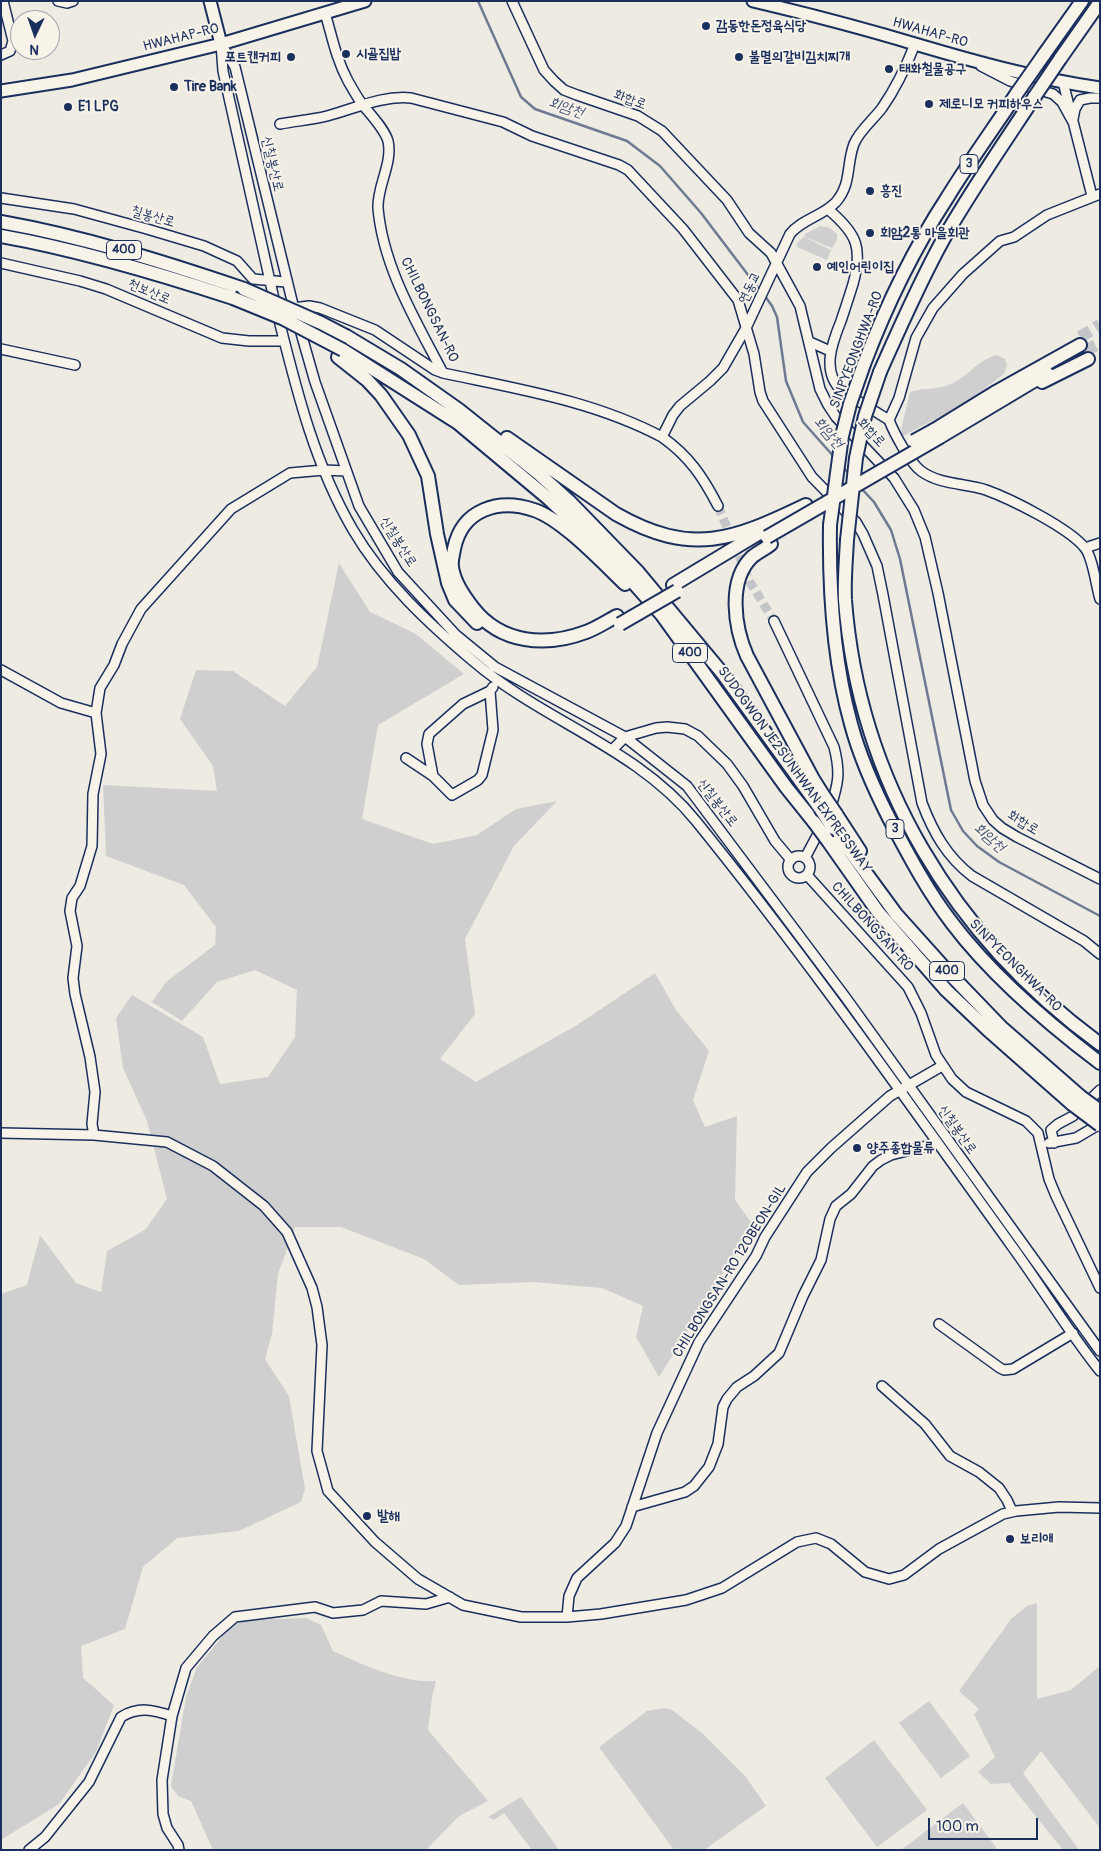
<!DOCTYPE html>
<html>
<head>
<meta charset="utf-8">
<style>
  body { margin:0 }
  #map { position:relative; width:1101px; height:1851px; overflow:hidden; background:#eeebe2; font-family:Pangolin,sans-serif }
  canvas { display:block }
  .frame { position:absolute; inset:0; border:2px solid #1b2f5e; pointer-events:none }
  .north { position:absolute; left:10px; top:10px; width:50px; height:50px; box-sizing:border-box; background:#f7f3e8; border:1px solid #9fa5b1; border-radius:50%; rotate:183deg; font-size:14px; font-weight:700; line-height:20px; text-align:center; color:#1b2f5e }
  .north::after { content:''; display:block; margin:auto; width:18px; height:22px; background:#1b2f5e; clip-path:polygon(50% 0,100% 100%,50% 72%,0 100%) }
  .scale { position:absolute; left:928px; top:1818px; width:110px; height:22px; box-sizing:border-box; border:2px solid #1b2f5e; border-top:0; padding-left:6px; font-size:15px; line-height:18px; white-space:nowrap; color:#1b2f5e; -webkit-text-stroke:4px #f7f3e8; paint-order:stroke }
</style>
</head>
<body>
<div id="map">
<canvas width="1101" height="1851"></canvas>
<div class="frame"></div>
<div class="north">N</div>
<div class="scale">100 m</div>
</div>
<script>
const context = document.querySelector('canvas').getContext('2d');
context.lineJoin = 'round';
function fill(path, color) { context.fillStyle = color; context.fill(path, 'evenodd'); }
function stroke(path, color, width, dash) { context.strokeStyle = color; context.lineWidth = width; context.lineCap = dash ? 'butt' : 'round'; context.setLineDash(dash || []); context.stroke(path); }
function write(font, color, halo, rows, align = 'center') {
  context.font = font + ' Pangolin,"Poor Story",sans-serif'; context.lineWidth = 4; context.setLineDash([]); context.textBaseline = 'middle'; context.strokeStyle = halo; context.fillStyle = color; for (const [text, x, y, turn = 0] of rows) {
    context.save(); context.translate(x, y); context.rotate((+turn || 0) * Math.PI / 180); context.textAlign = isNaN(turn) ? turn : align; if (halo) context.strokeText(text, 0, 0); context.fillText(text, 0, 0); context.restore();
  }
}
fill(new Path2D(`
  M820,226l10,2 7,6v6l-5,8 -27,-11v-3z
  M804,237l27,13 -4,10 -30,-13v-4z
  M997,355l8,4 2,6 -3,9 -27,20 -34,21 -40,21 -2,-6 9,-38c14,-5 28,-1 43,-9 16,-8 25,-23 44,-28z
  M339,563l31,49 46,22 48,40 -86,51 -16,94 71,25 44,-9 39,-26 41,-8 -43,45 -49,93 10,75 -35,45 36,23 101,-57 78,-52 21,37 33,41 -16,49 12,27 32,-11 -2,84 18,25 -94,152 -23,-40 7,-31 -41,-18 -68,-6 -75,3 -35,-26 -83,-32h-46l-17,47 -6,60 -7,25 24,37 16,93 -4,13 -62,29 -62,7 -34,29 -18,62 -44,17 2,32 31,27 -18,47 -37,52 -58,36v-546l26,-9 13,-50 36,48 25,9 6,-41 38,-21 22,-31 -20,-78 -24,-53 -7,-50 16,-23 71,42 17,47 48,-7 27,-40 2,-47 -42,-20 -38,12 -35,39 -30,-19 14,-20 49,-37 1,-18 -32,-42 -78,-29 -3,-71 114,6 -4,-25 -33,-47 16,-49 37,1 52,35 32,-39z
  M1037,1603v96l34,-9 29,-24v162l-59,-77 -18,22 56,77h-16l-54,-67 -18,1 -13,-12 17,-15 -21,-43 5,-5 -20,-18 52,-72 16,-13z
  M306,1618l15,7 12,26c28,13 72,33 103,30l-4,16 -4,33 60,71 -29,15 -33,34h-213l-22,-49 -13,-5 -7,-10 15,-89 11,-30 35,-42 17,-5z
  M929,1701l41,55 -29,22 -42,-55z
  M664,1708l8,2 30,23 44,44 20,29 -62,44h-30l-75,-103 48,-36z
  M874,1740l53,70 -50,37 -52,-69z
  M521,1797l38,53h-27l-28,-37 -10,7 -6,-3z
  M963,1803l35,47h-97z`), '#cfcfcf');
stroke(new Path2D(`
  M478,1l43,96 14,12 92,32 33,25 41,47 60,79
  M765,296l7,10 5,11 9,64 17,41 32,36
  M842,466l8,9
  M860,487l14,15 17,28 9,29 51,251 12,21 14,15 22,16 101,54`), '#6e7992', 2.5);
stroke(new Path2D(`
  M718,506l32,76 24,39`), '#c4c5c8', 9, [9, 4.5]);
stroke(new Path2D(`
  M1080,337l20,-12
  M1085,351l15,-8`), '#c4c5c8', 12, [12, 6]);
const minor = new Path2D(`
  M58,1l9,2 6,-2
  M512,1l32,69 10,11 10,9 13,5 61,21 24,15 65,69 22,33 22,20 29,53 20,83 8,16 8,12 58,61 20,32 11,27 13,56 37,188 8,24 10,15 9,8 15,9 83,42
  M325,13c7,23 11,46 23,68 4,7 9,16 14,23 8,10 22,24 26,37 5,22 -11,45 -10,67 5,59 38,113 65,165 75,16 151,28 219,64l11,-22 7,-9 30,-25 13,-13 23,-40 44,-94c12,-15 33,-18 46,-32 16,-19 10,-37 18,-58 5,-13 19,-24 28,-36 14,-20 24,-41 33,-64
  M221,44l2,27c18,79 35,158 53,237 19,76 37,154 77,222 30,51 75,93 120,131 70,60 164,87 223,160 111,137 212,281 315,424 30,41 57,86 89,126
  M223,47l12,20 60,246
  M1,55l9,-4 3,-10 -10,-40
  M981,66l29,15 43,13 9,8 11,20
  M1063,82l29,114
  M1073,119l2,-10 5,-9 10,-2h10
  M280,124c15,-3 31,-4 47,-8 27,-7 55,-21 84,-18l92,24 29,14 87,29 9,5 55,59 55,71 16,54 6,38 3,9 49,76 44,45 7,12 14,32 6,29 39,208c11,29 25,54 50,73l112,65 16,13
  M1,198l73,11 73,20 57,17 33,15 16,18 33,3
  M829,210c28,24 34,38 24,74 -4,13 -8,25 -12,37 -9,22 -20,51 1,70l47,29
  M1,263l79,18 26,8 116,49 27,3h35
  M293,308l16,-2 11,2 55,22 60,40 8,3
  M299,326l16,56 44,124 39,66 58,63 39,32 130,70 62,49 159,212 254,353
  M810,342l20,9
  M1,349l74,16
  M889,420l10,-22 17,-60 17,-30 30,-34 37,-33 14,-4 33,-22 53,-21
  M889,420c5,13 21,43 32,51 19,14 44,12 65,19 25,9 83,38 99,58 8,10 11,38 15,51
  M662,437c27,19 41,40 56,69
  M1085,548l15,-5
  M774,621l60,126c7,27 4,37 -4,63
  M1,670l60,33 35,10
  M612,750l13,-13 31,-9 11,-1 18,2 13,7 29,28 16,22 32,55 16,19
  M406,758l27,18 19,19 26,-15 4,-5 11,-45 -3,-39
  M433,776l-6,-32 2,-10 34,-30 27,-13 3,-4
  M788 867a11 11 0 1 1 22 0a11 11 0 1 1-22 0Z
  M805,858l17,-32
  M807,875l101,112 13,26 15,42 16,24 14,13 60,29 12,12 11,46 7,17 44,92
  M1,1133l93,2 73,7 46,24 51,40 23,26 25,56 5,19 5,38 -5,106 11,40 47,51 43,37 45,26 58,12h46l34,-3 85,-14 36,-12 75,-46 19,-4 15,6 34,28 24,7 15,-4 35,-26 64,-35 13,-3 43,-4 41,1
  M94,1135l-2,-11 3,-32 -5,-35 -15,-63 -2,-16 4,-32 -7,-35 2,-13 8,-12 12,-40 1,-52 8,-40 -5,-41 4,-25 14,-23 8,-21 19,-35 90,-100 59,-36 34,-3 22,1
  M1049,1143l27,-5 24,-14
  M1054,1143l-3,-13 7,-6 15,-8 27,-26
  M939,1324l61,44 4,2 9,-1 60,-36
  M882,1386l43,38 25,32 29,16 20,16 8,12 5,11
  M632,1507l53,-15 9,-6 15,-19 9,-23 5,-37 4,-8 10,-12 17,-11 25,-23 24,-57 18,-36 9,-41 6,-13 15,-12 22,-28 8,-6 10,-5 47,-12
  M567,1617l2,-21 8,-18 38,-35 11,-17 31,-93 42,-91 57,-86 9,-19 42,-65 24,-24 59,-52 52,-30
  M29,1850l16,-13 44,-55 32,-65c18,-11 32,-7 51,-1
  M179,1850l-1,-5 -11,-17 -4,-14 -1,-34 10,-64 14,-48 27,-32 22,-19 80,-10 18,6 30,-3 18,-9 45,3 24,-7`);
const major = new Path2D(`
  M210,1l11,43
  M753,1c55,13 109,27 162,43 61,18 122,35 185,44
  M1,91l71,-11 149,-36 144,-43`);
const highway = new Path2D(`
  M1043,56l39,-55
  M1060,59l40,-57
  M1,222c84,15 163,40 243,67
  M1,236c79,14 156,37 232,62
  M346,336l55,33 58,41 79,63 32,29 68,70 85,102 97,134
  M343,350l115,73 91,76 59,55 54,61 124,172 28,35
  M338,357l29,23 14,15 28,40 19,41 9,58 11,49 7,17 22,23
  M864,364c22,-58 49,-114 83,-166 22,-36 47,-70 70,-105
  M880,372c20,-45 40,-91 64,-134 28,-49 60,-95 91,-142
  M1042,382l46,-23
  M934,430l60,-37 86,-48
  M940,437l107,-64
  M507,438l109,76c76,43 117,26 190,-9
  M830,525c-1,67 3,135 21,199 9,34 24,67 40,98 18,34 37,70 61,101 40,53 94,99 148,140
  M847,540c-1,20 -3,40 -2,60 14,182 109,337 255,444
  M771,544c-6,5 -13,8 -19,13 -25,24 -17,72 -5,99l66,123 10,16
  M673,585l88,-53
  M617,616c-10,5 -20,12 -31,16 -40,15 -85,12 -113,-24 -9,-12 -19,-26 -21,-41 -1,-6 1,-12 2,-18 8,-40 45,-51 80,-39 28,9 69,53 91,74
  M836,814l24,37
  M833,828l63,86 53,59 52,54 80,70
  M828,841l50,71 68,78 41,39 85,75`);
stroke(minor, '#1b2f5e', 12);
stroke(major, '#1b2f5e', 15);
stroke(highway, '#1b2f5e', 16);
stroke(minor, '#f7f3e8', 9);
stroke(major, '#f7f3e8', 11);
stroke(highway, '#f7f3e8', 12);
const highwayBridge = new Path2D(`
  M1017,93l26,-37
  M1035,96l25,-37
  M244,289l77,34 25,13
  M233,298l49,20 61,32
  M914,441l20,-11
  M830,525l12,-89 8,-32 14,-40
  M767,537l173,-100
  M847,540l9,-82 9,-42 15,-44
  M620,624l57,-33
  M823,795l13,19
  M820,808l13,20
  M814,822l14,19
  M1081,1097l19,14
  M1072,1104l28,21`);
stroke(highwayBridge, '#1b2f5e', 16, []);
stroke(highwayBridge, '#f7f3e8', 12);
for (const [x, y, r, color] of [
  [706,26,5,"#1b2f5e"],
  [346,54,5,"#1b2f5e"],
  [291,57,5,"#1b2f5e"],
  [739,57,5,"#1b2f5e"],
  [889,69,5,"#1b2f5e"],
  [174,87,5,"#1b2f5e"],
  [929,104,5,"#1b2f5e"],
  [68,107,5,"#1b2f5e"],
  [870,191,5,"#1b2f5e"],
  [870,233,5,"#1b2f5e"],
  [817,267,5,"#1b2f5e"],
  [857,1148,5,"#1b2f5e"],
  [367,1516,5,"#1b2f5e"],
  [1010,1539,5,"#1b2f5e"]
]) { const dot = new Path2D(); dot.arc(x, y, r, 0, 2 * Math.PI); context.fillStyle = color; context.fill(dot); stroke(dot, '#f7f3e8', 2); }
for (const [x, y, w] of [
  [969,164,18],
  [124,250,35],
  [690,653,35],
  [895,829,18],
  [947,971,35]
]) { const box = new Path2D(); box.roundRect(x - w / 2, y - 9.5, w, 19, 4); context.fillStyle = '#f7f3e8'; context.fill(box); stroke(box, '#1b2f5e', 1); }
write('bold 12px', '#1b2f5e', null, [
  ["3",969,164],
  ["400",124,250],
  ["400",690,653],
  ["3",895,829],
  ["400",947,971]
]);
write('bold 14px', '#1b2f5e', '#f7f3e8', [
  ["감동한돈정육식당",716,26],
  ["시골집밥",356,54],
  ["포트캔커피",281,57,"right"],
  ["불멸의갈비김치찌개",749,57],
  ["태화철물공구",899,69],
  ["Tire Bank",184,87],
  ["제로니모 커피하우스",939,104],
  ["E1 LPG",78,107],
  ["흥진",880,191],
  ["회암2통 마을회관",880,233],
  ["예인어린이집",827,267],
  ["양주종합물류",867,1148],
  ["발해",377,1516],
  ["보리애",1020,1539]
], 'left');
write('14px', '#1b2f5e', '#f7f3e8', [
  ["HWAHAP-RO",930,33,16],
  ["HWAHAP-RO",181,38,-14],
  ["화합로",630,100,20],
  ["신칠봉산로",272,164,77],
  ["칠봉산로",153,217,16],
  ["연동교",750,288,-64],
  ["천보산로",149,292,23],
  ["CHILBONGSAN-RO",429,310,64],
  ["SINPYEONGHWA-RO",857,350,-69],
  ["화합로",871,433,47],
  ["신칠봉산로",398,542,58],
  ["SUDOGWON JE2SUNHWAN EXPRESSWAY",794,770,54],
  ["신칠봉산로",717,803,52],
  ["화합로",1023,823,31],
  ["CHILBONGSAN-RO",872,927,48],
  ["SINPYEONGHWA-RO",1015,966,45],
  ["신칠봉산로",957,1130,55],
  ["CHILBONGSAN-RO 120BEON-GIL",730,1271,-58]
]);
write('italic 15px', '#455478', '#f7f3e8', [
  ["회암천",566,108,19],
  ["회암천",828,433,49],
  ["회암천",989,838,41]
]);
</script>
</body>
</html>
